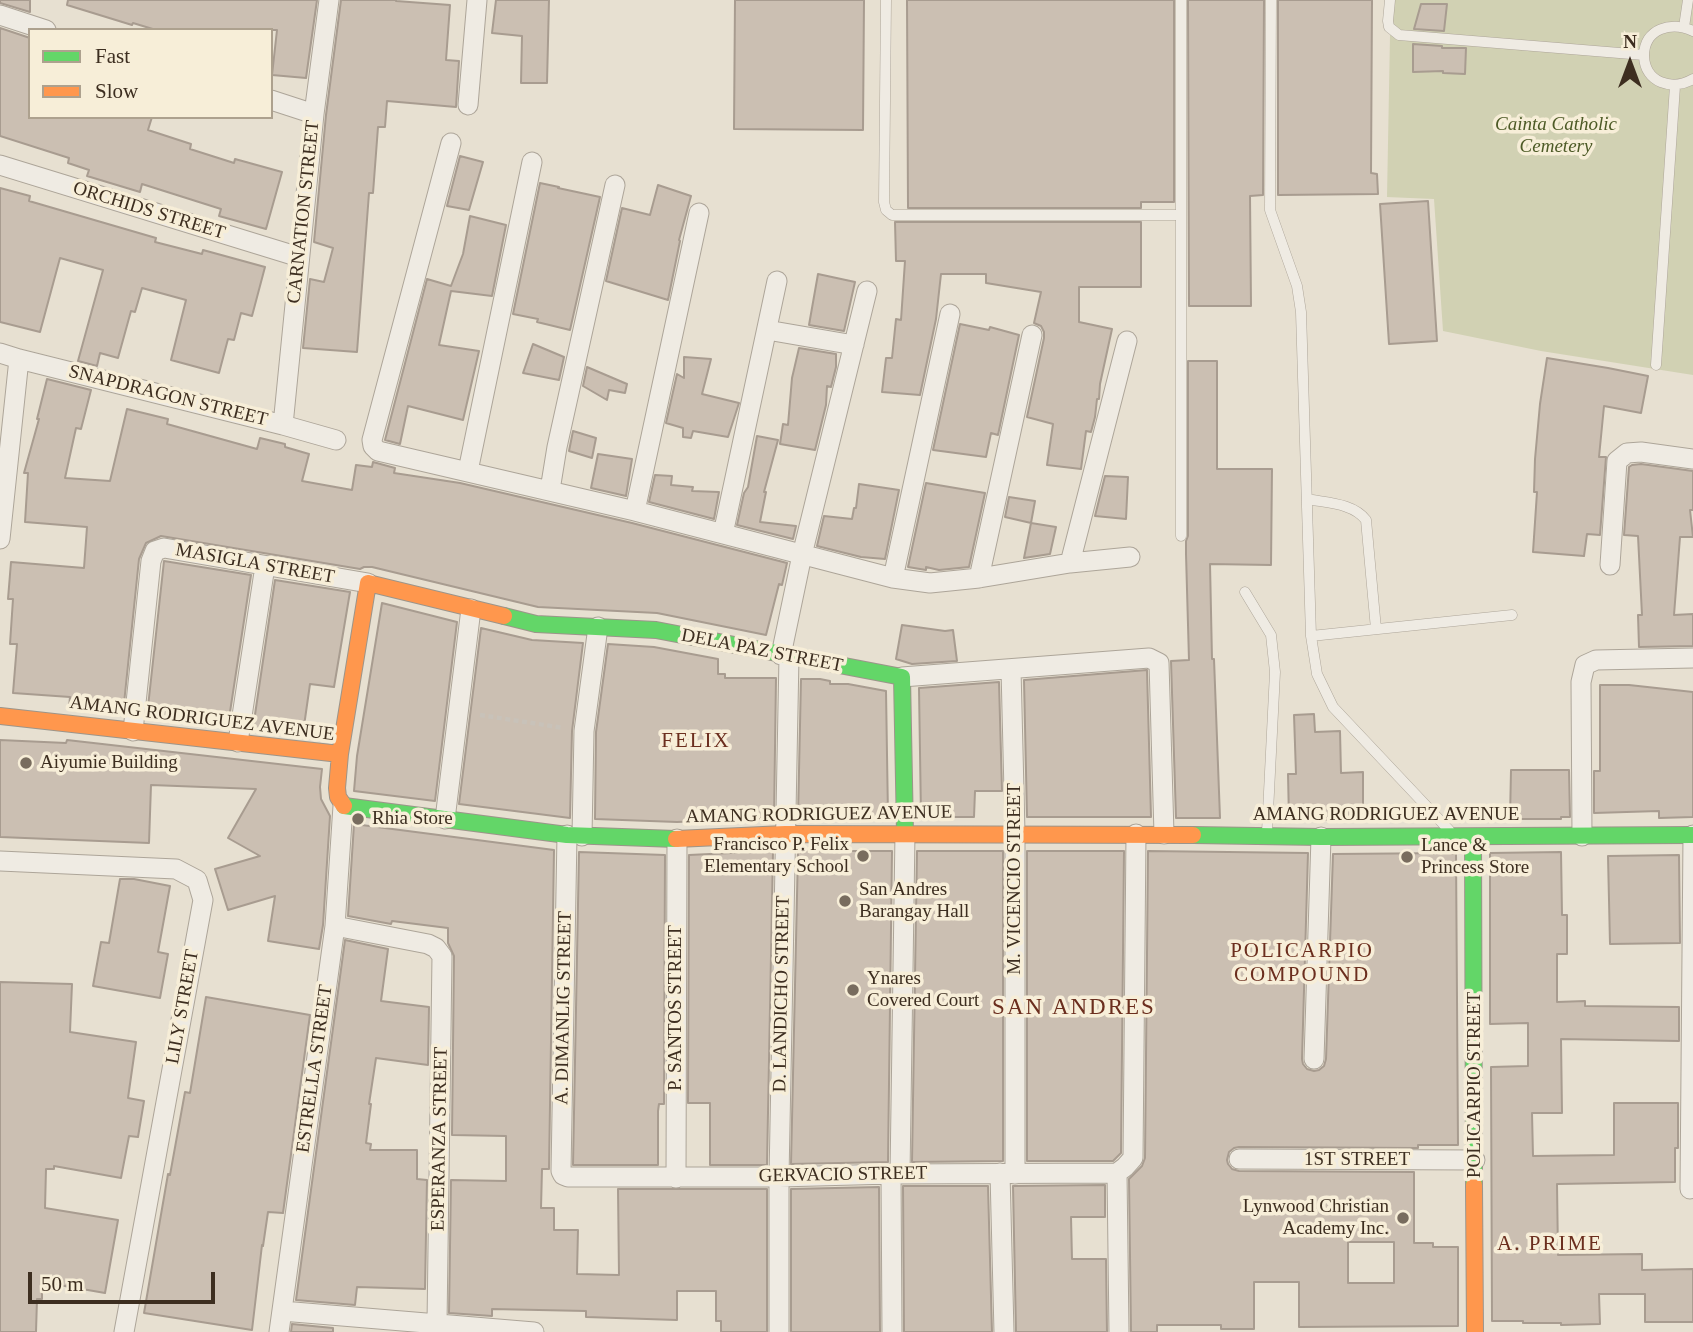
<!DOCTYPE html>
<html>
<head>
<meta charset="utf-8">
<style>
  body { margin:0 }
  #map { position:relative; width:1693px; height:1332px; overflow:hidden; background:#e7e0d1; font-family:"Times New Roman",serif }
  canvas { display:block }
  .legend { position:absolute; left:28px; top:28px; width:245px; height:91px; box-sizing:border-box; background:#f7eed8; border:2px solid #ada18e; margin:0; padding:9px 12px; list-style:none; font-size:21px; color:#3d2e20 }
  .legend li { display:flex; align-items:center; gap:14px; height:35px }
  .legend b { width:35px; border:2px solid #ada18e }
  .north { position:absolute; left:1595px; top:28px; width:70px; height:70px; -webkit-text-stroke:5px #f7eed8; paint-order:stroke; rotate:0deg; font-size:19px; font-weight:700; line-height:28px; text-align:center; color:#3d2e20 }
  .north::after { content:''; display:block; margin:auto; width:24px; height:32px; background:#3d2e20; clip-path:polygon(50% 0,100% 100%,50% 72%,0 100%) }
  .scale { position:absolute; left:28px; top:1272px; width:187px; height:32px; box-sizing:border-box; border:4px solid #3d2e20; border-top:0; padding-left:9px; font-size:21px; line-height:24px; white-space:nowrap; color:#3d2e20; -webkit-text-stroke:5px #f7eed8; paint-order:stroke }
</style>
</head>
<body>
<div id="map">
<canvas width="1693" height="1332"></canvas>
<ul class="legend">
<li><b style="height:9px;background:#63d668"></b>Fast</li>
<li><b style="height:9px;background:#ff974d"></b>Slow</li>
</ul>
<div class="north">N</div>
<div class="scale">50 m</div>
</div>
<script>
const context = document.querySelector('canvas').getContext('2d');
context.lineJoin = 'round';
function fill(path, color) { context.fillStyle = color; context.fill(path, 'evenodd'); }
function stroke(path, color, width, dash) { context.strokeStyle = color; context.lineWidth = width; context.lineCap = dash ? 'butt' : 'round'; context.setLineDash(dash || []); context.stroke(path); }
function write(font, color, halo, rows, align = 'center') {
  context.font = font + ' "Times New Roman",serif'; context.lineWidth = 7; context.setLineDash([]); context.textBaseline = 'middle'; context.strokeStyle = halo; context.fillStyle = color; for (const [text, x, y, turn = 0] of rows) {
    context.save(); context.translate(x, y); context.rotate((+turn || 0) * Math.PI / 180); context.textAlign = isNaN(turn) ? turn : align; if (halo) context.strokeText(text, 0, 0); context.fillText(text, 0, 0); context.restore();
  }
}
fill(new Path2D(`
  M1394,0h299v375l-152,-24 -98,-20 -9,-132 -47,-2 3,-161z`), '#d1d1b3');
const building = new Path2D(`
  M0,0h30v12l-30,-9z
  M68,0h249l-11,78 -34,-3 5,-45h-121l-23,-7 -1,2 -65,-20z
  M341,0h55v1l54,4 -4,55 13,1 -3,46 -69,-6 -2,26h-7l-5,66h-4l-12,159 -54,-4 7,-69 14,3 9,-34 -19,-6 12,-127z
  M496,0h53l-2,83h-26l1,-47 -30,-3z
  M735,0h129l-1,130 -129,-1z
  M907,0h267v202h-33v6h-233z
  M1188,0h76l-1,195 -13,1 1,110h-62z
  M1278,0h94l-1,173 6,1 1,20 -100,1z
  M1421,4h26l-3,27 -30,-2z
  M0,28l30,10v79h122l-4,13 43,14 -1,5 44,14 1,-4 47,13 -16,57 -47,-13 2,-7 -79,-25 -2,8 -53,-16 2,-6 -21,-7 1,-5 -69,-22z
  M1413,44l29,2v2h24l-1,26 -22,-1v-2l-30,1z
  M460,156l23,6 -14,48 -22,-4z
  M540,183l19,4 -1,1 42,9 -30,133 -33,-8 1,-3 -25,-5z
  M658,185l33,11 -12,44 1,1 -12,59 -62,-19 16,-73 28,7z
  M0,188l30,8 -1,5 127,37 -1,4 47,12 1,-4 62,17 -13,49 -11,-3 -7,27 -6,-1 -9,34 -48,-13 15,-60 -44,-12 -7,24 -4,-1 -13,47 -18,-5 -3,13 -19,-5 25,-91 -43,-12 -20,74 -40,-10z
  M1428,201l9,140 -48,3 -9,-140z
  M470,216l36,9 -14,71 -41,-5 -12,54 40,6 -16,69 -55,-14 -8,38 -15,-4 42,-161 24,7 12,-32z
  M895,222h246v65h-62v35l33,7 -12,55 -1,15h-2l-2,18 -4,15 -5,-1 -5,38 -34,-4 6,-41 -26,-7 17,-79v-6l-3,-6 -7,-3 7,-31 -55,-9v-9h-45l-5,45 -16,76 -38,-3 4,-34h6l4,-39 5,1 4,-59h-9z
  M818,274l37,8 -11,49 -35,-6z
  M960,324l29,6 1,-3 29,8 -21,100 -7,-2 -5,24 -53,-7z
  M533,344l31,13 -5,23 -36,-7z
  M799,348l37,6v13l-5,20 -4,-1 -1,19 -11,45 -35,-6 3,-20 5,1 4,-47z
  M684,357l27,2 -9,35 37,9 -11,34 -35,-6 -2,7 -8,-1v-9l-17,-5 11,-49 7,4z
  M1547,358l61,10 40,8 -7,37 -37,-7 -5,51h7l-6,78 -13,-1 -3,22 -51,-4 4,-60h-3l1,-33 5,-55z
  M1188,361h29v108h55l-1,96 -61,-1 2,95h2l6,159h-44l-5,-157 18,-1 -3,-106v-13l2,-5z
  M587,367l40,17 -2,9 -16,-3 -2,10 -24,-14z
  M47,379l44,11 -10,39 -5,-1 -11,50 45,3 17,-72 41,10 -1,5 90,25 3,-11 25,6v3l24,7 -7,27 50,9 4,-25 16,2 1,-5 22,6 -1,5 66,10 172,40 155,40 -5,22 -3,-1 -13,51 -109,-22 -119,-6 -166,-40h-8l-4,2 -199,-33 -15,7 -7,16 -16,154 -54,-6 1,-10 -57,-4 4,-49h-7l3,-45h-5l3,-37 73,6 3,-41 -62,-5 3,-49h-4l15,-54h-2z
  M573,431l23,7 -4,20 -23,-7z
  M757,436l21,4 -14,52h2l-6,30 36,4 -3,13 -56,-14 7,-32 4,-6z
  M598,454l34,5 -6,37 -35,-8z
  M1641,464l52,7v39h-3l3,27h-13l-6,78 19,-1v32l-54,1 -1,-32h4l-4,-79 -14,-1 5,-68 3,-2z
  M655,475l17,1 -1,9 22,2 -1,4 27,1 -5,27 -65,-17z
  M1105,476l23,1 -2,42 -31,-3z
  M926,483l59,10 -16,74 -30,3 -13,-3v3l-18,-3z
  M859,484l40,6 -14,69 -24,-2 -44,-11 7,-30 28,3 2,-11h2z
  M1009,497l26,4 -4,22 -26,-6z
  M1031,523l25,4 -6,27 -26,4z
  M164,561l87,14 -23,150 -81,-9z
  M275,580l75,12 -16,95 -24,-3 -7,49 -50,-5z
  M382,603l75,19 -22,179 -81,-10 3,-35z
  M902,625l43,6 8,-1 4,31 -45,3 -16,-5z
  M481,628l51,12 51,3 -11,88 -2,87 -111,-14z
  M608,644l46,3 64,12v15h7v4h51l-2,140 -97,4 -82,-3 1,-87z
  M1147,670l4,147h-124l-3,-137z
  M801,679h19l10,2v3h18l38,7 2,126h-90z
  M999,682l3,109h-27l-1,26h-53l-2,-129z
  M1600,685h29l64,7v125l-34,1v-7l-65,2v-42h6z
  M1314,714l1,18 25,-1 1,42 22,-1v48h-74l-1,-46h8l-2,-59z
  M0,740l66,3 1,-3 255,29 -2,18 1,12 9,17 -7,109 -4,24 -51,-8 7,-45 -47,14 -13,-41 45,-13 -32,-18 28,-49 -105,-4 -2,58 -149,-6z
  M1511,770h58l1,47h-9v2h-51z
  M354,824l200,26 -5,319h-7l-1,39h13v22h24l-1,44 42,1 -1,-86h149v143h-46v-11h-5v-30h-39v29l-91,-3v-6l-94,-2v7l-43,-3 2,-133 55,1v-45l-54,-1 2,-179 -6,-13v-15l-56,-7 -1,3 -43,-8z
  M773,851l-6,314h-57v-62h-22l1,-248z
  M798,851h94l-4,311 -97,2z
  M917,851h86v310l-91,1z
  M1027,851h97l-3,302 -8,8h-86z
  M1148,851l160,2 -6,206 1,5 4,5 7,2 5,-1 5,-4 2,-7 7,-205 123,-1 2,292h-40v3l-179,-1 -5,1 -5,4 -2,8 1,4 4,5 7,2 175,1v71h19v4h25v79l-159,1v-45h-45v47h-33v-4h-64v7h-26l-2,-153 13,-13 3,-8zM1348,1242h46v41h-46z
  M579,852l86,3 -1,249h-5l-1,7v54h-85z
  M1561,852l1,63h5v39h-10v48l28,-1v5l94,1v34l-118,-2 1,74h-30l1,43 81,-1v-52h64v45h-3v34l-118,2 1,71 84,-1v16l51,-1v53h-48v-28h-46l1,30 -39,1v-2h-38v-2h-31l-1,-254 37,-1v-43l-38,1v-171z
  M1679,855l1,88 -70,1 -2,-88z
  M120,879h14l36,7 -12,66 10,2 -8,44 -67,-12 8,-44 8,1z
  M345,940l43,9 -7,52 48,6 -1,58 -52,-7 -7,46h2l-5,39 5,1 -1,6h47v29l10,1 -2,109 -68,-2 -2,18 -59,-5z
  M0,982l72,2 -2,48 66,10 -8,56 16,3 -6,36 -9,-1 -8,42 -67,-12v3h-8l-1,39 73,12 -13,73 -63,-11v17h-5l-1,33h-36z
  M206,997l104,18 -27,198 -15,-1 -5,34 -1,-1 -10,85 -108,-17 24,-139 2,1 15,-83 5,1z
  M1105,1185v32h-34l1,42h34l1,73h-91l-3,-146z
  M903,1186h85l4,146h-88z
  M879,1187l1,145h-89v-143z
  M292,1324l41,4v4h-42z`);
fill(building, '#cbbfb2');
stroke(building, '#a89c90', 2);
const lane = new Path2D(`
  M886,0l-2,202 2,8 6,5h289
  M1271,0l-1,210 27,76 4,26 10,324 6,38 16,33 116,123
  M1390,0l-2,21 1,6 10,8 245,20
  M1684,27l4,-27
  M1693,31c-21,-10 -49,-3 -49,25 1,27 28,35 49,23
  M1656,365l19,-279
  M1307,499c20,4 46,4 59,21l10,109
  M1181,536v-536
  M1245,592l26,43 4,37 -8,160
  M1311,636l201,-21`);
const street = new Path2D(`
  M0,15l46,15
  M271,100l43,14
  M468,105l9,-105
  M451,143l-79,297 1,6 5,5 257,60 258,67 37,5 49,-5 91,-15 60,-6
  M0,165l299,92
  M767,330l87,15
  M0,353l19,6 264,66 53,15
  M283,425l31,-311 15,-114
  M468,471l64,-309
  M550,490l7,-43 58,-262
  M635,511l64,-298
  M723,534l54,-253
  M0,539l19,-180
  M1070,563l57,-222
  M1610,565l7,-104 10,-8 14,-1 52,7
  M893,578l57,-264
  M979,578l53,-243
  M781,655l21,-100 65,-264
  M1011,669l4,164v341
  M902,677l247,-19 10,5 5,171
  M133,731l18,-170 4,-10 9,-3 204,35
  M238,742l27,-176
  M445,819l26,-210
  M567,835l-6,336 2,4 5,2h211l112,-3 226,-1
  M582,836l2,-105 14,-104
  M1582,836l-1,-154 4,-17 11,-5 97,-2
  M0,861l176,8 21,11 6,20 -79,432
  M335,926l93,18 8,4 6,8 -5,367
  M1314,1059l7,-222
  M1239,1159l236,1
  M1000,1173l4,159
  M891,1174l1,158
  M900,1174l5,-341
  M676,1178l1,-339
  M1690,1189l3,-354
  M282,1311l252,21
  M279,1332l56,-406 8,-120
  M779,1332v-155l10,-521
  M1119,1332l-2,-159 8,-6 8,-9 3,-324`);
const fast = new Path2D(`
  M504,616l32,8 120,6 246,47 3,156
  M344,806l223,29 109,4
  M1193,835l128,2 372,-2
  M1473,837l1,348`);
const slow = new Path2D(`
  M0,716l340,38
  M344,806l-6,-9 -1,-9 3,-34 28,-171 136,33
  M676,839l109,-5 408,1
  M1474,1185l1,147`);
stroke(lane, '#ada599', 11);
stroke(street, '#ada599', 21);
stroke(fast, '#9c958a', 18);
stroke(slow, '#9c958a', 18);
stroke(new Path2D(`
  M480,715l84,13`), '#c8c2b9', 4.5, [5, 3.5]);
stroke(lane, '#efebe3', 10);
stroke(street, '#efebe3', 19);
stroke(fast, '#63d668', 16);
stroke(slow, '#ff974d', 16);
for (const [x, y, r, color] of [
  [26,763,7,"#786c5e"],
  [358,819,7,"#786c5e"],
  [863,856,7,"#786c5e"],
  [1407,857,7,"#786c5e"],
  [845,901,7,"#786c5e"],
  [853,990,7,"#786c5e"],
  [1403,1218,7,"#786c5e"]
]) { const dot = new Path2D(); dot.arc(x, y, r, 0, 2 * Math.PI); context.fillStyle = color; context.fill(dot); stroke(dot, '#f7eed8', 2.5); }
write('italic 19px', '#4d5a26', '#f7eed8', [
  ["Cainta Catholic",1556,125],
  ["Cemetery",1556,147]
]);
write('19px', '#3d2e20', '#f7eed8', [
  ["ORCHIDS STREET",149,211,17],
  ["CARNATION STREET",304,212,-84],
  ["SNAPDRAGON STREET",168,396,14],
  ["MASIGLA STREET",255,564,10],
  ["DELA PAZ STREET",762,651,11],
  ["AMANG RODRIGUEZ AVENUE",202,719,7],
  ["AMANG RODRIGUEZ AVENUE",819,815,-1],
  ["AMANG RODRIGUEZ AVENUE",1386,815],
  ["M. VICENCIO STREET",1015,879,-90],
  ["D. LANDICHO STREET",782,994,-89],
  ["LILY STREET",183,1007,-80],
  ["A. DIMANLIG STREET",564,1008,-89],
  ["P. SANTOS STREET",676,1008,-90],
  ["ESTRELLA STREET",315,1069,-82],
  ["POLICARPIO STREET",1475,1085,-90],
  ["ESPERANZA STREET",440,1139,-89],
  ["1ST STREET",1357,1160],
  ["GERVACIO STREET",843,1175,-1]
]);
write('19px', '#3d2e20', '#f7eed8', [
  ["Aiyumie Building",40,763],
  ["Rhia Store",372,819],
  ["Francisco P. Felix",849,845,"right"],
  ["Elementary School",849,867,"right"],
  ["Lance &",1421,846],
  ["Princess Store",1421,868],
  ["San Andres",859,890],
  ["Barangay Hall",859,912],
  ["Ynares",867,979],
  ["Covered Court",867,1001],
  ["Lynwood Christian",1389,1207,"right"],
  ["Academy Inc.",1389,1229,"right"]
], 'left');
context.letterSpacing = '2px';
write('21px', '#6b2e1e', '#f7eed8', [
  ["FELIX",696,741],
  ["POLICARPIO",1302,951],
  ["COMPOUND",1302,975],
  ["A. PRIME",1550,1244]
]);
context.letterSpacing = '0px';
context.letterSpacing = '2px';
write('23px', '#6b2e1e', '#f7eed8', [
  ["SAN ANDRES",1074,1008]
]);
context.letterSpacing = '0px';
</script>
</body>
</html>
